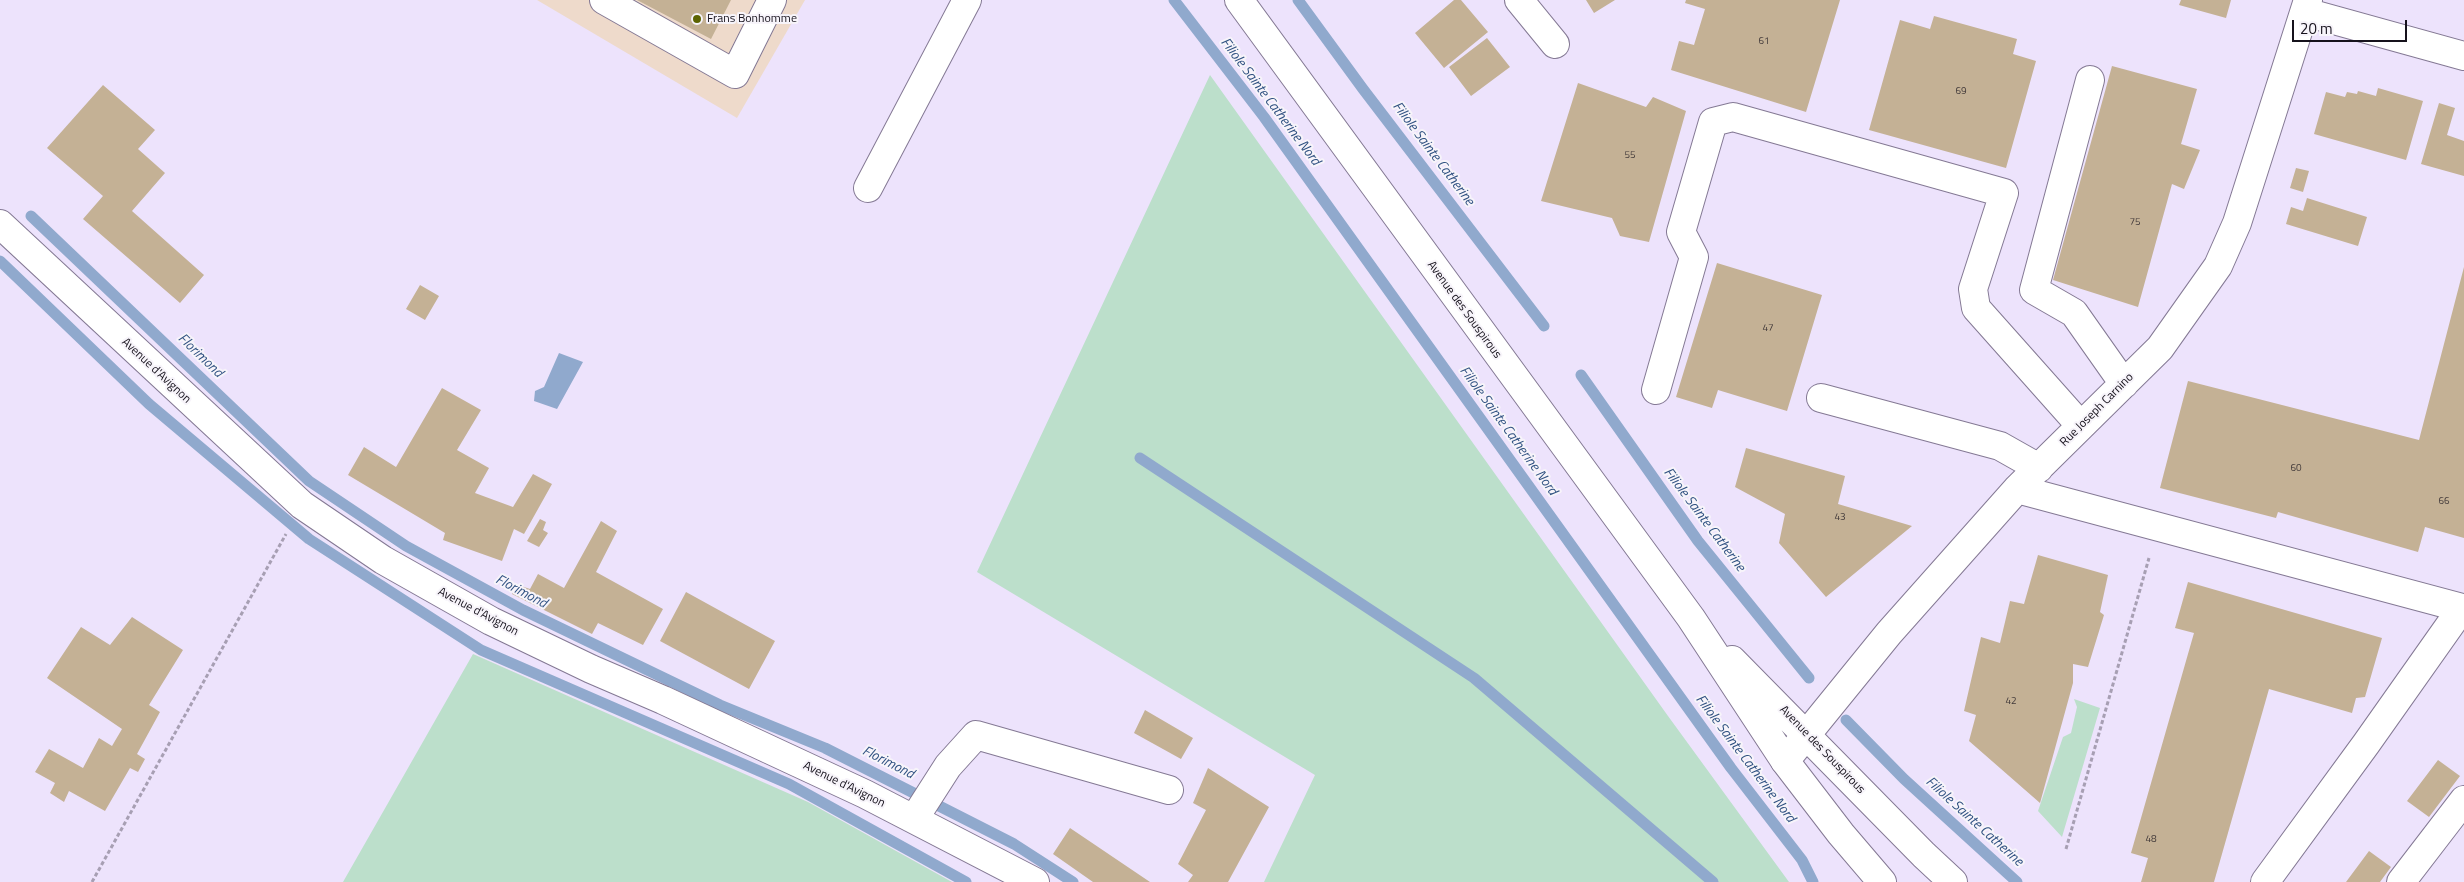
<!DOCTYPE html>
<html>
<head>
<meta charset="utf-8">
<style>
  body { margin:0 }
  #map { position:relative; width:2464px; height:882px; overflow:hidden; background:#ede3fc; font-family:"Titillium Web",sans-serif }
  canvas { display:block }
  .scale { position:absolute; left:2292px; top:20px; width:115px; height:22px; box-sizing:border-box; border:2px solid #16121c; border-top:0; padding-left:6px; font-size:15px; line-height:18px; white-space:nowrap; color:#16121c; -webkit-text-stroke:4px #f7f4fa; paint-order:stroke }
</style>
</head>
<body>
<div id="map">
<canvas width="2464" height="882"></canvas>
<div class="scale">20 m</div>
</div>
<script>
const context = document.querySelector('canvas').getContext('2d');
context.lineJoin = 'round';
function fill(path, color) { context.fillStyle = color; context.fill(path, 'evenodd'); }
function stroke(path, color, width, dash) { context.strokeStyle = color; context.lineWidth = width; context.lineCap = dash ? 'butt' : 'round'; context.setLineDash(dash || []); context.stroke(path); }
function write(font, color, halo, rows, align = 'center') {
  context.font = font + ' "Titillium Web",sans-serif'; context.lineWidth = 4; context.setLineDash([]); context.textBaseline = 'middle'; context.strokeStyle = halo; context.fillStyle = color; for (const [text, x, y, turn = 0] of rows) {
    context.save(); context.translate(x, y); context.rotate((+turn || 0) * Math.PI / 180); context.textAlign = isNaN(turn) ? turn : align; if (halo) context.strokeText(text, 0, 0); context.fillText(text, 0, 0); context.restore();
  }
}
fill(new Path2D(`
  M537,0h268l-68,118z`), '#eedacb');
fill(new Path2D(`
  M1210,75l458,641 121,166h-525l51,-107 -338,-203z
  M473,654l335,148 144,80h-609z
  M2074,699l26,9 -38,129 -24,-26 25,-74 8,-4 6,-26z`), '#bcdfcb');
fill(new Path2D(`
  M559,353l24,9 -26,47 -23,-8 1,-10 9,-4z`), '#90a9cd');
stroke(new Path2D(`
  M1174,0l90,117 467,651 71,92 11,22
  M1298,0l65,89 181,237
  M31,216l278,265 97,65 117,64 197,95 105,43 189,96 59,38
  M0,261l149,143 160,135 172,111 308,134 177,98
  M1581,375l117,166 111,137
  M1140,458l334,220 239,204
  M1846,720l58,59 113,103`), '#90a9cd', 11);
fill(new Path2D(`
  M637,0h94l-20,39z
  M1454,0h7l27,32 -44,36 -29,-35z
  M1586,0h29l-21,13z
  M1686,0h154l-34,112 -135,-42 8,-29 15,4 11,-36 -20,-6z
  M2181,0h50l-5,18 -47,-13z
  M1934,16l83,23 -4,15 23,7 -30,107 -137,-38 31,-110 30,9z
  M1487,38l23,29 -39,29 -22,-29z
  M2112,66l85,23 -16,55 19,6 -16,39 -12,-5 -34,123 -85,-27z
  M1578,83l68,24 7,-10 33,14 -37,131 -29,-6 -8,-18 -71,-17z
  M103,85l52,45 -17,19 27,24 -33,38 72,64 -24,28 -97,-84 20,-23 -56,-48z
  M2378,88l45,13 -17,59 -92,-26 12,-42 19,5 2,-5 10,2 1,-3 18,5z
  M2439,103l16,5 -8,27 17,6v35l-43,-12z
  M2296,168l13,3 -6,21 -13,-4z
  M2307,198l60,19 -9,29 -72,-22 5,-17 12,4z
  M1717,263l105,32 -35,116 -69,-21 -6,18 -36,-11z
  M2464,267v271l-39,-11 -7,25 -140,-40 -2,6 -116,-30 28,-107 231,59z
  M420,285l19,11 -14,24 -19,-11z
  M442,388l39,22 -24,40 32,18 -14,25 38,14 20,-33 19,10 -28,50 -10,-5 -12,32 -59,-21 2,-7 -97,-58 16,-28 32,20z
  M1746,448l99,28 -7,28 74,22 -86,71 -47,-54 6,-29 -50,-27z
  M540,519l6,3 -3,8 5,3 -9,14 -12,-6z
  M601,521l16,10 -21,41 67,37 -20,36 -45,-22 -6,11 -80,-40 6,-9 12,4 8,-15 26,14z
  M2038,555l70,20 -8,37 4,3 -16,52 -15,-3v19l-33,120 -71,-62 7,-26 -12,-4 17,-74 19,6 10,-42 14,3z
  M2188,582l194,56 -17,59 -9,1 -4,15 -83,-24 -55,193h-73l7,-24 -17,-5 63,-220 -19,-5z
  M686,592l89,49 -26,48 -89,-48z
  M132,617l51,33 -34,55 11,7 -23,42 8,5 -7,13 -8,-4 -25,43 -36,-20 -5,11 -14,-9 5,-10 -20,-11 14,-23 34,19 16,-30 13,8 10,-17 -75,-51 34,-51 29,18z
  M1145,710l48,28 -12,21 -47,-26z
  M2438,760l22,16 -31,41 -22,-16z
  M1208,768l61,39 -41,75h-40l5,-7 -15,-11 28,-54 -13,-7z
  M1070,828l80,54h-57l-40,-28z
  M2369,851l22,16 -11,15h-34z`), '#c4b195');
const minor = new Path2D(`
  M604,0l131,74 37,-74
  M1519,0l36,44
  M2305,12l159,44
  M2090,80l-56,210 40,23 50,71
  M868,188l99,-188
  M0,224l302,281 81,55 108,61 100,48 72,31 202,94 170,88
  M1656,390l38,-133 -13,-25 32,-110 20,-5 271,76 -31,96 3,19 105,118
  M1821,398l179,48 39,22
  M2017,489l445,119 -96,136 -101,138
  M1785,761l104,-128 128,-144 143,-141 58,-82 19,-43 71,-223
  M914,819l34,-53 28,-31 193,55
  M2401,882l63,-82`);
const major = new Path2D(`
  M1239,0l452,618 94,143 56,73 41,48
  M1732,660l192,195 29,27`);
stroke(minor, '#847994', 30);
stroke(major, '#847994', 30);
stroke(new Path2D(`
  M2066,849l83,-291
  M92,882l194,-348`), '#a79fb3', 3, [4, 2.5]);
stroke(minor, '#fff', 28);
stroke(major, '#fff', 28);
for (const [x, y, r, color] of [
  [697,19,5,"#5c6402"]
]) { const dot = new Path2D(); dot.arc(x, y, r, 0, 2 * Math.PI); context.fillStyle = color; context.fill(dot); stroke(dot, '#f7f4fa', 2); }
write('10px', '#423a3a', null, [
  ["61",1764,42],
  ["69",1961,92],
  ["55",1630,156],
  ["75",2135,223],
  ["47",1768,329],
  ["60",2296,469],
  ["66",2444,502],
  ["43",1840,518],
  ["42",2011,702],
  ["48",2151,840]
]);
write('12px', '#16121c', '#f7f4fa', [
  ["Frans Bonhomme",707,19]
], 'left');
write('12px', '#16121c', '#f7f4fa', [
  ["Avenue des Souspirous",1464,310,54],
  ["Avenue d'Avignon",156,371,43],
  ["Rue Joseph Carnino",2097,410,-45],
  ["Avenue d'Avignon",478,612,28],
  ["Avenue des Souspirous",1822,750,46],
  ["Avenue d'Avignon",844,785,26]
]);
write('italic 14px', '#2f5181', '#f7f4fa', [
  ["Filiole Sainte Catherine Nord",1270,102,53],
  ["Filiole Sainte Catherine",1433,154,53],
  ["Florimond",200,356,44],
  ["Filiole Sainte Catherine Nord",1508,431,54],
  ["Filiole Sainte Catherine",1704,520,53],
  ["Florimond",521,592,28],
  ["Filiole Sainte Catherine Nord",1745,759,53],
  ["Florimond",888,763,27],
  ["Filiole Sainte Catherine",1974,822,42]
]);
</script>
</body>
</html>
